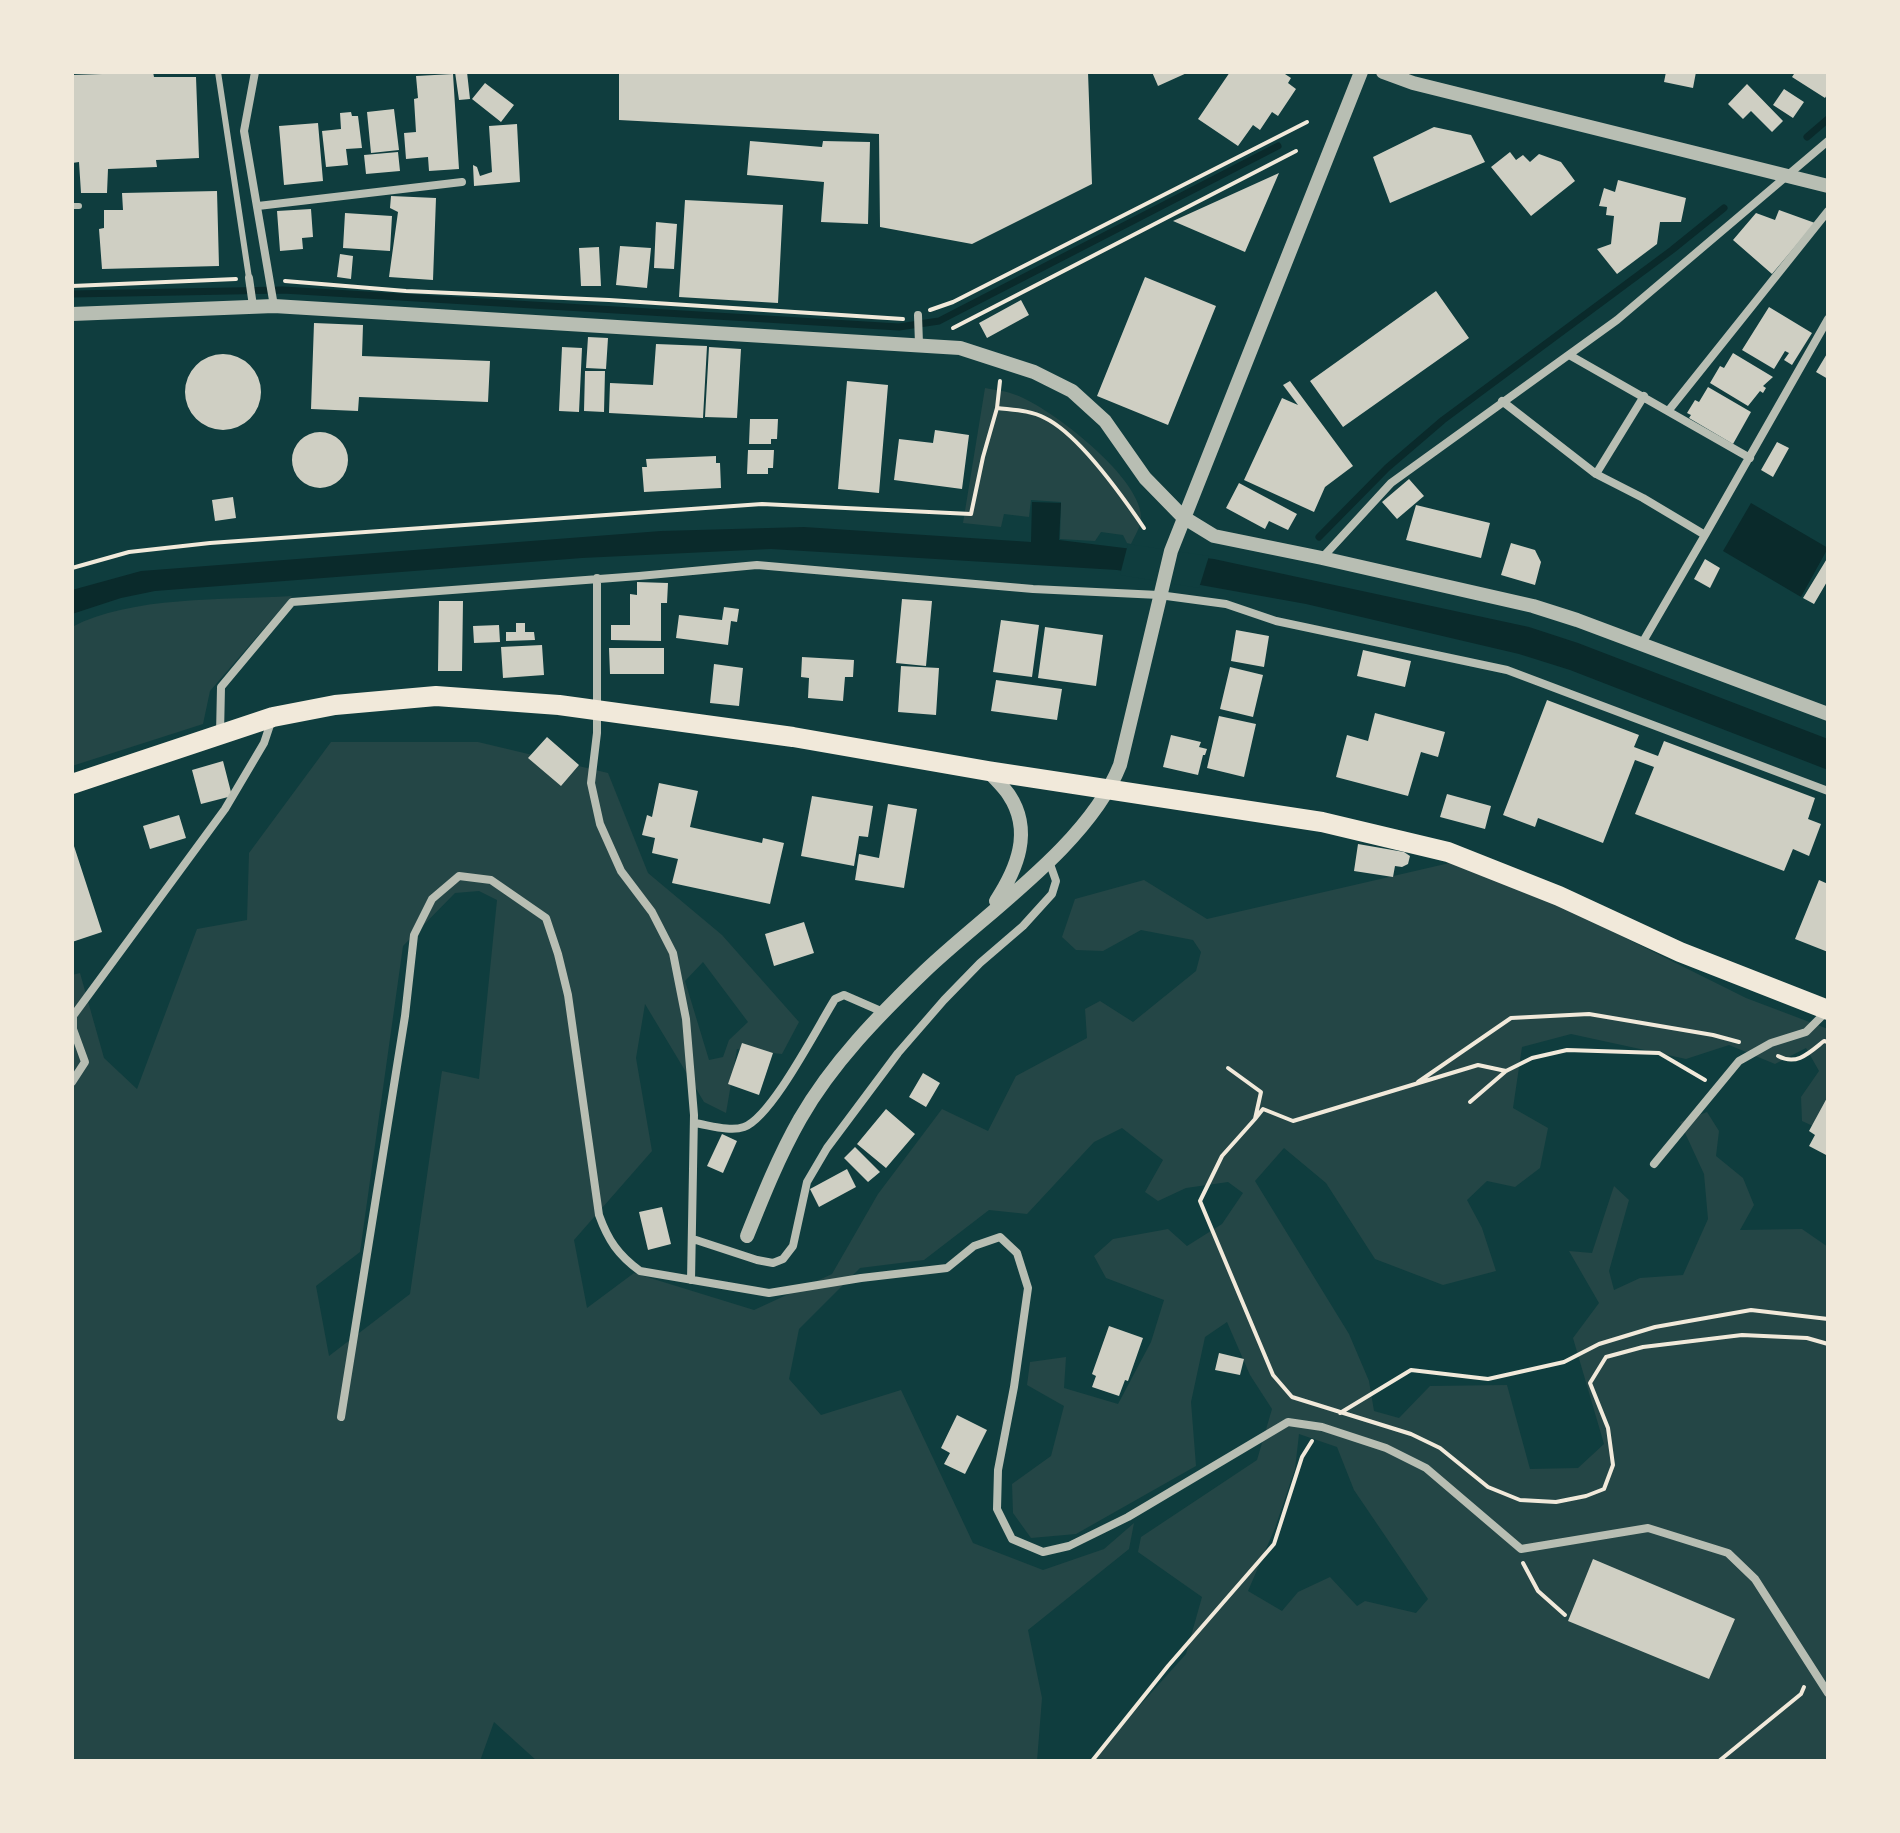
<!DOCTYPE html>
<html>
<head>
<meta charset="utf-8">
<style>
  body { margin:0 }
  #map { position:relative; width:1900px; height:1833px; overflow:hidden; background:#0f3d3e; font-family:Karla,sans-serif }
  canvas { display:block }
  .frame { position:absolute; inset:0; border:74px solid #f1e9da; pointer-events:none }
</style>
</head>
<body>
<div id="map">
<canvas width="1900" height="1833"></canvas>
<div class="frame"></div>
</div>
<script>
const context = document.querySelector('canvas').getContext('2d');
context.lineJoin = 'round';
function fill(path, color) { context.fillStyle = color; context.fill(path, 'evenodd'); }
function stroke(path, color, width, dash) { context.strokeStyle = color; context.lineWidth = width; context.lineCap = dash ? 'butt' : 'round'; context.setLineDash(dash || []); context.stroke(path); }
fill(new Path2D(`
  M985,388c10,2 22,3 31,7 34,12 129,85 125,125 -1,8 -7,17 -10,24l-4,-1 -4,-8 -22,-3 -6,9 -35,-2 1,-37 -30,-2 -2,17 -25,-3 -3,13 -38,-4z
  M292,596l-82,95 -7,33 -131,42v-139c58,-31 153,-27 220,-31z
  M331,742h147l130,31 40,100 74,62 77,87 -17,32 -45,-5 -11,64 -22,-11 -59,-98 -9,54 16,93 -78,89 13,68 47,-35 120,37 78,-36 46,-80 64,-85 46,22 28,-55 71,-38 -2,-29 15,-8 33,21 63,-51 5,-19 -8,-12 -52,-10 -38,21 -27,-1 -14,-13 13,-38 69,-19 63,39 260,-60 279,139 82,31v72l-13,26 -13,-6 -1,-24 18,-26 -13,-23 -31,16 -46,-19 -43,14 -115,-25 -49,13 -9,61 35,20 -8,40 -25,19 -28,-6 -20,19 15,28 14,43 -53,14 -68,-26 -49,-76 -42,-35 -29,33 94,153 20,47 5,30 25,7 31,-32 77,-1 23,84 48,-1 26,-24 -31,-106 26,-35 -30,-52 23,2 22,-67 15,14 -20,71 5,19 26,-12 43,-3 25,-56 -4,-45 -24,-52 27,-10 12,19 -3,25 27,22 11,27 -14,25 62,-1 26,18v514h-738l96,-107 16,-57 -64,-45 3,-15 116,-77 15,-51 -22,-34 -23,-53 -22,15 -14,65 5,64 -120,68 -45,4 -18,-25 -1,-29 39,-28 13,-50 -37,-21 3,-23 36,-5 -2,31 54,16 33,-62 13,-42 -58,-22 -12,-22 19,-17 55,-10 19,17 35,-22 21,-31 -15,-11 -42,6 -28,13 -13,-9 18,-32 -41,-32 -28,14 -67,72 -38,-4 -65,50 -64,8 -61,61 -10,50 32,36 80,-25 72,153 70,27 61,-21 30,-26 -5,26 -101,81 14,68 -5,63h-500l-43,-39 -14,39h-408v-786l8,-2 24,85 33,31 60,-160 50,-9 2,-67zM479,891l18,9 -18,179 -37,-8 -32,223 -81,62 -13,-70 44,-34 43,-306 52,-53zM703,962l45,60 -19,18 -6,17 -14,3 -24,-79zM1299,1434l38,13 17,43 74,109 -12,14 -51,-12 -8,5 -27,-29 -32,15 -16,19 -34,-20 27,-63 20,-59z`), '#244646');
fill(new Path2D(`
  M1032,502l29,1 -2,37 155,19 315,68 49,16 250,96v31l-258,-100 -51,-16 -213,-50 -189,-34 -346,-21 -189,9 -427,33 -34,7 -49,16v-24l69,-19 520,-40 143,-4 227,15z
  M1751,503l77,45 -27,49 -78,-46z`), '#0a2a2b');
fill(new Path2D(`
  M1128,544l81,12 -10,32 -79,-13z`), '#0f3d3e');
stroke(new Path2D(`
  M1807,137l21,-18
  M72,294l211,-4 616,37 40,-6 339,-175
  M1319,537l68,-69 56,-48 229,-170 52,-42`), '#0a2a2b', 7);
fill(new Path2D(`
  M102,72h51l1,5h42l3,81 -43,2 1,7 -49,2 -1,24h-26l-2,-31 -7,1v-88l30,-1z
  M455,72h12l3,27 -11,1z
  M619,72h469l4,112 -120,60 -92,-17 -1,-93 -260,-14z
  M1152,72h37l-31,14z
  M1230,72h52l9,6 -3,5 8,6 -18,27 -6,-4 -12,18 -7,-5 -15,21 -40,-27z
  M1666,72h30l-3,16 -29,-6z
  M1791,72h37v21l-3,5 -33,-21 2,-3z
  M453,74l6,95 -30,2 -1,-14 -22,2 -2,-26 12,-1 -2,-33 4,-1 -2,-22z
  M485,83l29,22 -13,17 -29,-23z
  M1747,84l36,37 -11,11 -21,-21 -8,8 -15,-15z
  M1784,89l20,13 -11,16 -20,-13z
  M394,109l5,41 -28,3 -4,-41z
  M351,112l1,4h6l4,32 -16,1 2,16 -22,2 -4,-36 19,-2 -1,-16z
  M318,123l5,58 -39,4 -5,-59z
  M517,124l3,58 -46,4 -1,-21 4,2 3,9 12,-4 -3,-46z
  M1434,127l37,8 14,27 -95,41 -17,-46z
  M750,141l72,6 1,-6 47,1 -2,82 -47,-2 3,-40 -77,-7z
  M398,152l2,19 -34,3 -2,-19z
  M1510,152l6,8 7,-5 7,7 9,-8 22,8 14,19 -44,35 -40,-49z
  M1279,173l-34,79 -72,-31z
  M1618,180l68,18 -5,24h-21l-3,22 -40,30 -20,-25 14,-5 3,-28 -8,-1 1,-8 -8,-1 5,-18 11,4z
  M217,191l2,75 -117,3 -3,-40 5,-1v-18h19l-1,-17z
  M391,196l45,2 -3,82 -44,-3 9,-65 -8,-4z
  M685,200l98,5 -5,98 -99,-6z
  M311,209l2,28 -11,1 1,11 -23,2 -3,-40z
  M1779,210l36,13 -43,51 -39,-34 23,-27 19,7z
  M345,213l47,3 -2,35 -47,-3z
  M656,222l21,2 -3,45 -20,-1z
  M620,246l31,2 -4,40 -31,-3z
  M599,247l2,39h-20l-2,-38z
  M340,254l13,2 -2,23 -14,-2z
  M1145,277l71,29 -48,119 -71,-29z
  M1436,291l33,47 -126,89 -33,-46z
  M1021,300l8,15 -42,23 -8,-15z
  M1769,307l43,26 -20,32 -8,-5 5,-7 -4,-2 -11,18 -32,-19z
  M314,323l49,2 -1,31 128,5 -2,41 -129,-5 -1,14 -47,-2z
  M588,337l20,1 -2,31 -20,-1z
  M656,344l51,2 -4,72 -94,-5 1,-30 43,2z
  M562,347l20,1 -3,64 -20,-1z
  M709,347l32,2 -4,69 -32,-1z
  M1828,352v27l-12,-7z
  M1733,353l40,24 -10,9 3,2 -3,5 -3,-2 -12,15 -38,-23 10,-17 4,2z
  M185 392a38 38 0 1 1 76 0a38 38 0 1 1-76 0Z
  M585,371h20l-1,41 -20,-1z
  M847,381l41,4 -9,108 -41,-4z
  M1290,381l63,85 -28,21 -11,25 -70,-32 38,-82 16,7 -15,-20z
  M1708,387l43,25 -18,32 -44,-26 2,-3 -4,-2 8,-13 4,2z
  M750,419h28l-1,20h-6v5h-22z
  M935,430l34,5 -7,54 -68,-9 5,-41 34,4z
  M292 460a28 28 0 1 1 56 0a28 28 0 1 1-56 0Z
  M1777,442l12,6 -16,29 -12,-7z
  M748,450h26l-1,18h-5v6h-21z
  M716,456v7h4l1,25 -77,4 -2,-25h5l-1,-8z
  M1409,479l15,17 -27,23 -15,-17z
  M1239,483l58,31 -9,16 -19,-9 -4,8 -39,-21z
  M233,497l3,21 -21,3 -3,-21z
  M1416,505l74,18 -9,35 -75,-18z
  M1511,543l24,7 6,12 -6,23 -34,-10z
  M1828,557v23l-14,24 -11,-6z
  M1705,559l15,9 -10,20 -16,-9z
  M637,582l31,1 -1,20h-6v38l-50,-1v-15h19v-31l7,1z
  M902,599l30,2 -6,65 -30,-3z
  M439,601h24l-1,70h-24z
  M724,607l15,2 -2,13 -6,-1 -3,24 -52,-7 3,-23 43,5z
  M1001,620l38,5 -7,52 -39,-5z
  M516,623h9v9h9l1,8 -29,1v-9h10z
  M499,625l1,17 -26,1 -1,-17z
  M1045,627l58,8 -7,51 -58,-8z
  M1236,630l33,6 -5,31 -33,-6z
  M542,645l2,30 -41,3 -2,-31z
  M609,648h55v26h-54z
  M1363,650l48,11 -6,26 -48,-11z
  M802,657l52,3 -1,17h-8l-2,24 -35,-3 1,-20 -8,-1z
  M714,664l29,4 -4,38 -29,-3z
  M901,666l38,2 -3,47 -38,-3z
  M1230,667l33,8 -10,42 -33,-8z
  M996,680l66,9 -5,31 -66,-9z
  M1547,700l92,35 -5,12 24,9 6,-15 151,57 -7,21 13,5 -12,32 -16,-7 -9,22 -149,-57 19,-47 -19,-7 -32,83 -65,-25 -3,9 -32,-12z
  M1375,713l70,19 -7,25 -17,-5 -13,44 -72,-19 11,-42 21,6z
  M1219,716l37,8 -12,53 -37,-9z
  M1171,735l30,7 -2,5 8,2 -2,6h-2l-5,20 -35,-8z
  M547,737l32,28 -18,21 -33,-28z
  M223,761l9,35 -31,8 -9,-34z
  M659,783l39,8 -8,36 72,16 1,-5 21,5 -14,61 -98,-21 6,-24 -26,-6 3,-15 -13,-3 5,-20 5,2z
  M1447,794l44,12 -6,23 -45,-12z
  M812,796l61,10 -5,31 -9,-1 -5,30 -53,-10z
  M888,804l29,5 -13,79 -49,-8 4,-26 20,4z
  M179,815l7,23 -36,11 -7,-23z
  M72,840l30,92 -30,10z
  M1358,844l46,8 6,4 -2,8 -6,3 -7,-1 -2,11 -39,-6z
  M1819,880l9,4v68l-33,-13z
  M804,922l10,31 -40,13 -9,-32z
  M742,1043l31,10 -14,42 -31,-11z
  M923,1073l17,10 -14,24 -17,-10z
  M1828,1096v60l-19,-10 6,-11 -6,-4z
  M886,1109l29,25 -29,34 -29,-24z
  M722,1134l15,7 -14,32 -16,-7z
  M855,1147l25,25 -12,10 -24,-24z
  M847,1169l9,18 -37,20 -9,-18z
  M662,1207l9,37 -23,6 -9,-38z
  M1109,1326l34,12 -15,43 -3,-1 -6,16 -27,-9 4,-11 -4,-2z
  M1219,1353l25,6 -4,16 -25,-5z
  M957,1415l30,15 -22,44 -21,-10 6,-11 -9,-5z
  M1593,1559l142,60 -26,60 -141,-58z`), '#cfcfc3');
stroke(new Path2D(`
  M285,281l121,10 203,9 294,19
  M72,286l164,-7
  M930,310l23,-8 354,-180
  M953,328l343,-177
  M1000,381l-3,27c16,2 33,2 48,10 33,16 78,79 99,110
  M72,568l57,-16 81,-9 552,-39 209,10 12,-57 14,-49
  M1778,1056c19,10 31,-3 46,-15l4,1
  M1228,1068l33,24 -6,27 8,-10 30,12 185,-56 28,6
  M1418,1082l93,-64 78,-4 124,21 26,7
  M1470,1102l36,-31 26,-13 35,-8 92,3 46,27
  M1255,1119l-33,37 -22,45 73,174 19,22 119,37 29,14 48,39 32,13 36,2 30,-6 18,-7 9,-24 -5,-37 -18,-45 16,-26 37,-10 99,-12 65,3 21,6
  M1340,1413l71,-43 77,9 76,-17 35,-18 56,-17 96,-17 77,9
  M1523,1563l15,28 27,24
  M1092,1761l76,-95 106,-122 28,-87 10,-16
  M1719,1761l82,-67 3,-7`), '#f1e9da', 4);
stroke(new Path2D(`
  M218,72l31,206
  M72,206h7`), '#b8beb3', 6);
stroke(new Path2D(`
  M255,72l-11,59 30,175
  M258,206l204,-24
  M249,278l4,28
  M918,315l1,29
  M1571,356l179,102
  M1502,401l94,73 47,24 62,37 123,-216
  M1669,410l159,-199
  M1596,474l48,-78
  M1322,558l69,-75 226,-163 211,-179
  M597,578v155l-6,50 9,41 21,47 31,41 21,41 13,66 8,96 -3,165
  M1641,645l64,-110
  M220,734l1,-47 71,-85 347,-26 118,-11 276,24 126,6 67,9 50,17 231,49 321,121
  M72,1082l13,-20 -12,-33v-13l152,-207 39,-66 7,-21
  M694,1123c15,2 36,9 50,4 28,-10 74,-101 91,-128l9,-4 39,17
  M1654,1164l85,-103 32,-18 35,-11 21,-21
  M693,1239l64,21 16,3 10,-4 10,-13 14,-64 20,-34 71,-95 46,-53 36,-37 43,-37 29,-32 4,-13 -7,-20
  M341,1417l64,-401 9,-81 18,-36 27,-23 32,4 55,38 12,36 10,41 31,220c9,25 19,40 41,56l129,22 92,-15 86,-10 27,-22 26,-9 17,16 11,35 -14,99 -16,83 -1,39 15,30 31,13 26,-6 59,-29 160,-95 34,5 64,21 40,20 95,81 127,-21 80,25 27,26 73,114`), '#b8beb3', 8);
stroke(new Path2D(`
  M1383,72l30,11 415,103
  M72,314l202,-8 686,42 74,24 38,19 33,30 40,57 38,39 31,19 108,22 211,48 44,14 251,94
  M988,771c7,8 15,15 21,24 24,36 8,74 -13,106
  M747,1236c16,-40 32,-80 53,-117 32,-56 79,-104 125,-148 62,-59 164,-127 195,-206l51,-214 190,-479`), '#b8beb3', 14);
stroke(new Path2D(`
  M72,784l201,-67 62,-12 101,-9 123,9 234,32 195,34 334,51 126,30 111,44 121,56 148,58`), '#f1e9da', 20);
</script>
</body>
</html>
